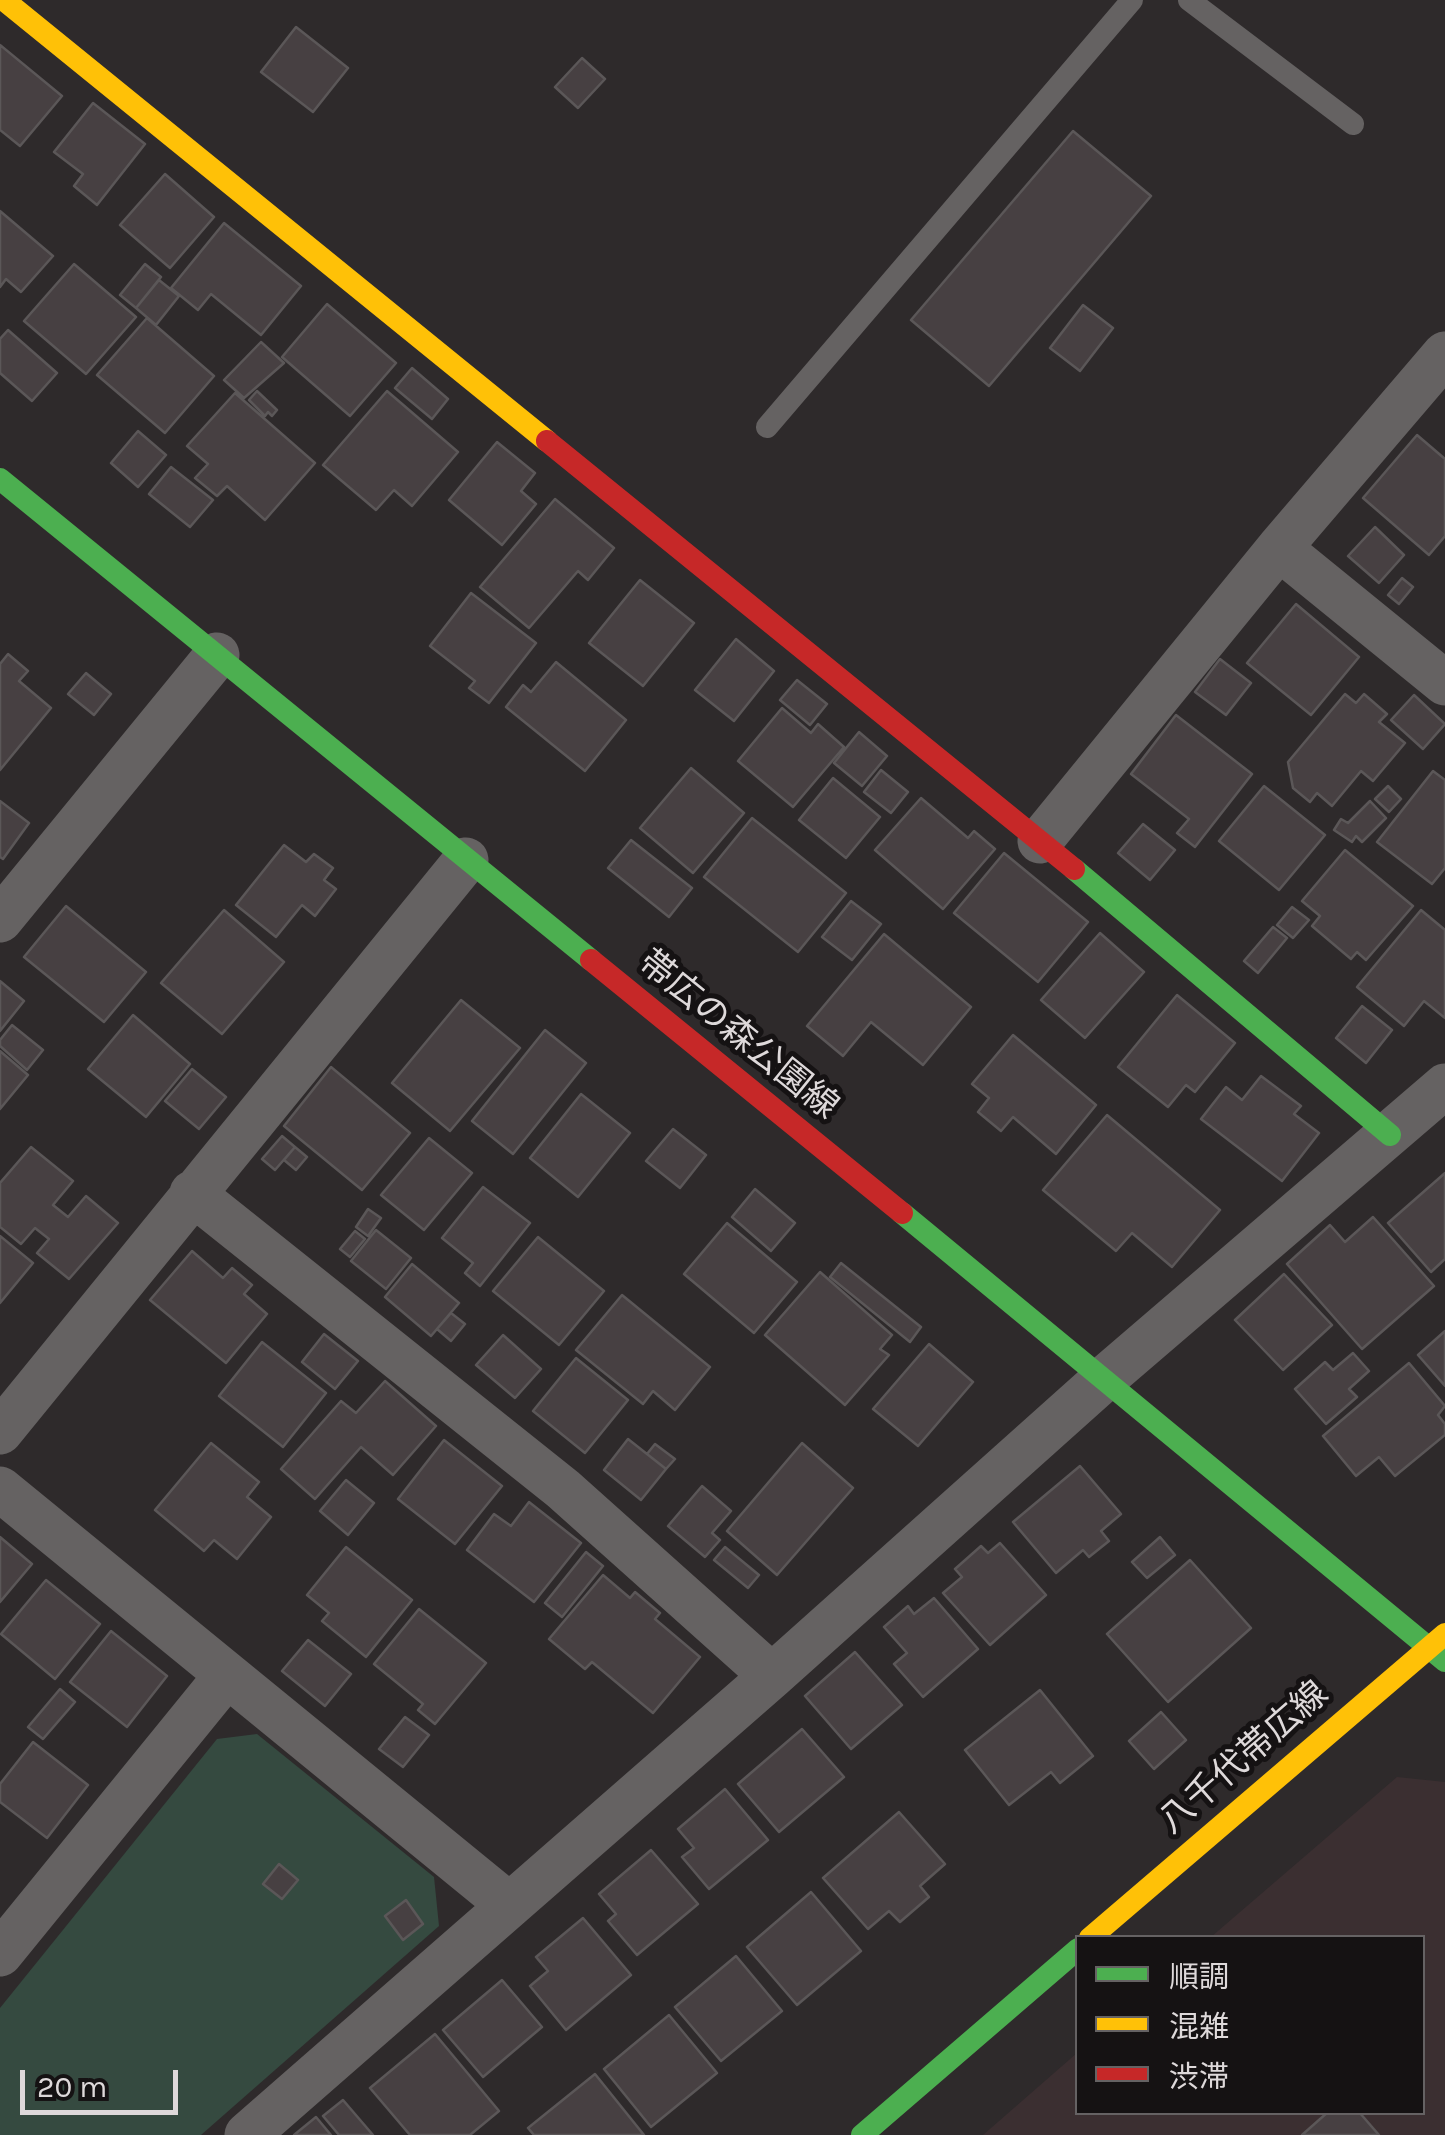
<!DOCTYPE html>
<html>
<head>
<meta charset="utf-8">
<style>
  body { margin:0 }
  #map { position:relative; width:1445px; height:2135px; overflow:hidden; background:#2e2a2b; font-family:Karla,"Noto Sans JP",sans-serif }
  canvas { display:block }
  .legend { position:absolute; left:1075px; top:1935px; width:350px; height:180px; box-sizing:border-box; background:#151213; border:2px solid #656263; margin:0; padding:12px 18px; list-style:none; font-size:30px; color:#ded9da }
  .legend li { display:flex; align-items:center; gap:20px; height:50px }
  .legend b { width:50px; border:2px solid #656263 }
  .scale { position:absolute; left:20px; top:2070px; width:158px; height:45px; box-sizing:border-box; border:5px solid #ded9da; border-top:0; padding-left:12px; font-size:30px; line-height:35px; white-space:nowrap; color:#ded9da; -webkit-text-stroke:8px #151213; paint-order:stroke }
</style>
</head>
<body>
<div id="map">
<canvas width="1445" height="2135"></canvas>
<ul class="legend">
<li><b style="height:12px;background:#4caf50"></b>順調</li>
<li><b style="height:12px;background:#ffc107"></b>混雑</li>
<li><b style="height:12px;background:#c62828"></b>渋滞</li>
</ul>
<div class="scale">20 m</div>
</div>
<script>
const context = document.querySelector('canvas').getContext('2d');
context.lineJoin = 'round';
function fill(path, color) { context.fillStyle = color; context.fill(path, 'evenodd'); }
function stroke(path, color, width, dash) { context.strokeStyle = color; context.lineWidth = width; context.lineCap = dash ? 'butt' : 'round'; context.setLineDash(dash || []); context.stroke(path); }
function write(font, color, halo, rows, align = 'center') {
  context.font = font + ' Karla,"Noto Sans JP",sans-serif'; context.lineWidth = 10; context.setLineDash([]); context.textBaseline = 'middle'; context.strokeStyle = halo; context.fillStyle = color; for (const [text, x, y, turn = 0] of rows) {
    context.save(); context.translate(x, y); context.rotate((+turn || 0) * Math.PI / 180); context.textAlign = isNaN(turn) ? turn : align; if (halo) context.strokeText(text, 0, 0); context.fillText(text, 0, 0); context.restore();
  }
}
fill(new Path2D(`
  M1397,1777l48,5v353h-462l94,-82 1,59h344v-174l-211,-1z`), '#3b2f31');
fill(new Path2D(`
  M257,1734l177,143 5,49 -238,209h-201v-127l217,-269z`), '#354a40');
const building = new Path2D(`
  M296,27l52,41 -35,44 -52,-40z
  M0,45l62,51 -42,50 -20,-16z
  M582,58l23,21 -27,29 -23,-21z
  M93,103l52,41 -48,61 -23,-19 9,-12 -29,-22z
  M1073,131l78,65 -162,190 -78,-66z
  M165,174l49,43 -44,51 -50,-43z
  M0,211l53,45 -32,36 -15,-13 -6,8z
  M224,223l77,63 -40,49 -50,-41 -13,16 -27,-22z
  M74,264l62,53 -50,57 -62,-53z
  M145,264l16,13 -25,31 -16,-13z
  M159,280l20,16 -23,29 -20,-17z
  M327,304l69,59 -46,53 -68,-59z
  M1083,305l30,23 -33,43 -30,-23z
  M147,318l67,58 -49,57 -68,-58z
  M8,330l49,43 -25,28 -32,-28v-34z
  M261,342l23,21 -40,35 -20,-18z
  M412,368l36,31 -16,20 -37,-31z
  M257,391l20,19 -5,6 -4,-4 -3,4 -16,-16z
  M387,391l71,61 -46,54 -18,-16 -18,20 -53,-45z
  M235,393l80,70 -50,57 -38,-34 -10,10 -22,-18 13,-14 -21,-18z
  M138,431l28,24 -28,32 -27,-24z
  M1417,435l28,24v77l-16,19 -66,-57z
  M497,442l38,31 -14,18 15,13 -34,41 -53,-45z
  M171,467l42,33 -23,27 -41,-33z
  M555,499l59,49 -26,32 -10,-9 -49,57 -49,-41z
  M1375,527l29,28 -25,28 -31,-27z
  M1402,578l11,9 -14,17 -11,-9z
  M640,580l54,43 -51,63 -54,-43z
  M471,593l65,50 -47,60 -20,-15 6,-7 -45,-35z
  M1296,604l63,53 -48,58 -64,-52z
  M736,639l38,32 -40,50 -39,-31z
  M8,654l20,17 -9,10 32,27 -51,62v-106z
  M1220,659l31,24 -25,32 -31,-23z
  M556,662l70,58 -41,51 -79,-64 17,-22 8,7z
  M86,673l25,21 -17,21 -26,-21z
  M797,680l30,24 -17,21 -30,-25z
  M1345,694l11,9 8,-9 23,20 -8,8 26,21 -32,38 -12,-10 -29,35 -15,-13 -7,9 -17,-14 -5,-26z
  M1414,695l31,29 -22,25 -32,-29z
  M782,708l29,25 7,-9 26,23 -51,60 -55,-46z
  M1176,715l76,59 -57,73 -18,-14 12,-14 -58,-45z
  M859,732l28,24 -25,30 -28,-23z
  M691,768l53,45 -51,60 -53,-45z
  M881,770l27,22 -17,21 -27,-21z
  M1433,771l12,9v88l-13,16 -55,-42z
  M833,778l47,39 -34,41 -47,-38z
  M1264,786l61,49 -46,55 -60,-49z
  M1388,786l13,13 -12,13 -14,-13z
  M921,798l47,40 6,-7 21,18 -52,60 -68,-59z
  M0,801l29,22 -26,36 -3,-2z
  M1370,801l16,17 -24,24 -6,-6 -4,6 -18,-12 7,-11 7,4z
  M752,818l94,75 -48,59 -94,-75z
  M1143,824l32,26 -25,30 -32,-27z
  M631,840l61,48 -23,29 -61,-49z
  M284,845l22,17 8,-8 19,14 -9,12 12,9 -21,27 -13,-11 -26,32 -40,-32z
  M1345,850l68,56 -47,54 -9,-8 -6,7 -39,-33 8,-10 -18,-15z
  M1004,853l84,69 -50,60 -84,-69z
  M851,901l30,23 -29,36 -30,-23z
  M66,906l80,66 -42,50 -80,-65z
  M1292,907l17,13 -16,18 -16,-13z
  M224,910l60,52 -62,72 -61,-51z
  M1421,910l24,20v88l-21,-17 -20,25 -47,-39z
  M1273,927l14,11 -29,35 -14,-12z
  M1100,933l44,39 -59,66 -44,-38z
  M884,934l87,73 -48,58 -52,-43 -28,34 -36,-30z
  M0,981l24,20 -24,30z
  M1177,995l58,48 -40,49 -9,-7 -18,22 -50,-40z
  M461,1000l59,48 -70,83 -58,-48z
  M1362,1006l30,24 -26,33 -30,-25z
  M133,1015l57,49 -44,53 -58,-48z
  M12,1025l31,25 -16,20 -27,-24v-6z
  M545,1030l41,33 -73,91 -41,-33z
  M1013,1035l83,70 -40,49 -43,-37 -12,14 -23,-19 11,-14 -17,-14z
  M0,1051l28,24 -28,34z
  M331,1067l79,66 -48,57 -78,-64z
  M192,1069l34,28 -27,32 -34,-28z
  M1261,1076l40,30 -7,8 25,19 -37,48 -81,-62 25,-32 16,13z
  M581,1094l49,39 -52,64 -48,-39z
  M1107,1115l113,95 -48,57 -40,-34 -16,18 -73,-61z
  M673,1129l33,26 -26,33 -34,-27z
  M282,1136l13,11 -20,23 -13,-11z
  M429,1138l43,35 -48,57 -43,-35z
  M31,1147l42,34 -20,24 15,12 18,-21 32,27 -49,56 -32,-26 12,-14 -14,-11 -14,16 -21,-17v-44z
  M295,1147l12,10 -11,13 -12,-10z
  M1445,1173v86l-14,13 -43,-49z
  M483,1187l47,36 -50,63 -15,-13 8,-10 -31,-25z
  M755,1189l40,34 -24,28 -39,-34z
  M368,1209l13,9 -13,18 -12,-9z
  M1373,1217l61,69 -72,63 -75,-85 43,-39 15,17z
  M727,1223l70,59 -43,51 -70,-59z
  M376,1230l35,28 -25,31 -35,-28z
  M355,1231l10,8 -15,18 -10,-8z
  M0,1236l33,27 -33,40z
  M538,1237l66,54 -45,54 -66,-54z
  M192,1251l31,27 9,-10 20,17 -8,9 23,20 -41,49 -76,-63z
  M841,1263l80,64 -11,15 -80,-65z
  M412,1264l47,39 -28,33 -46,-39z
  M820,1272l72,63 -12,14 9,6 -44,50 -80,-70z
  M1284,1274l48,51 -49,45 -48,-50z
  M622,1295l88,72 -35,43 -22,-19 -10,13 -67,-54z
  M451,1313l14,11 -14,17 -14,-12z
  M1445,1331v55l-27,-31z
  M324,1334l34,27 -23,28 -33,-27z
  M503,1335l38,34 -26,29 -39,-33z
  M262,1342l64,51 -43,54 -64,-51z
  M929,1344l44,38 -55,64 -45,-37z
  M1353,1353l16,18 -20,18 8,8 -31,27 -31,-35 30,-27 8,8z
  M576,1358l52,42 -43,53 -52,-42z
  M1409,1363l36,43 -7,9 7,9v11l-50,41 -16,-19 -23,19 -33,-40z
  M385,1381l51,45 -43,49 -32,-28 -46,52 -34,-30 60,-68 15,12z
  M628,1439l38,30 -25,31 -37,-30z
  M444,1440l58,46 -47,58 -57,-45z
  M211,1443l48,39 -12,15 24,20 -34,42 -23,-19 -10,11 -49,-41z
  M802,1443l51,45 -76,87 -50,-44z
  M655,1444l20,15 -9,10 -19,-15z
  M1080,1466l41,48 -20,17 8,10 -20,16 -6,-7 -27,23 -43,-51z
  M346,1480l28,23 -26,32 -28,-24z
  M702,1486l29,25 -19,22 8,7 -15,17 -37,-31z
  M529,1502l52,41 -47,59 -67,-52 27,-36 17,12z
  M0,1537l32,27 -32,38z
  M1160,1537l15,18 -28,23 -15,-16z
  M1000,1543l46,52 -56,50 -47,-52 19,-16 -7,-8 26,-23 7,7z
  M346,1547l66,53 -46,57 -44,-36 7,-8 -22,-18z
  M725,1547l34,28 -11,13 -34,-28z
  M586,1552l17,14 -41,51 -17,-14z
  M1190,1560l61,68 -83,74 -61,-68z
  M603,1575l27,23 5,-6 25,21 -5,6 45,38 -47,56 -61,-51 -7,7 -36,-30z
  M46,1580l54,44 -45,55 -54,-45z
  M934,1598l44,51 -55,48 -29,-33 13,-11 -23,-26 24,-21 6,8z
  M419,1609l67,54 -51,61 -17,-14 5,-6 -49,-40z
  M111,1631l56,45 -40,51 -57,-45z
  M308,1640l43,34 -26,32 -43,-35z
  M855,1652l47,53 -51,44 -46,-53z
  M60,1689l15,13 -32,37 -15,-12z
  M1040,1690l53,66 -33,27 -9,-11 -42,33 -44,-55z
  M1161,1712l25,28 -32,29 -25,-28z
  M405,1717l24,18 -26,32 -24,-18z
  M802,1729l42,48 -65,55 -41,-48z
  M33,1742l55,43 -41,53 -47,-36v-18z
  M725,1789l43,51 -59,49 -27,-32 12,-9 -16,-19z
  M899,1812l46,52 -25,22 9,11 -29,25 -11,-11 -21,18 -45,-51z
  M651,1850l47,54 -61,51 -29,-34 8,-7 -17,-20z
  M279,1864l19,16 -16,19 -19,-15z
  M811,1892l50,59 -64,54 -50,-58z
  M406,1900l17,24 -20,16 -18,-24z
  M583,1918l48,57 -65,55 -36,-44 18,-15 -12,-14z
  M736,1956l46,55 -61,50 -46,-54z
  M502,1980l40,47 -59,50 -40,-47z
  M669,2015l48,58 -66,54 -47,-58z
  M435,2034l64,77 -29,24h-60l-40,-47z
  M595,2074l49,61h-110l-6,-7z
  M343,2100l30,35h-34l-16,-19z
  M1328,2112h31l20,23h-77z
  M316,2117l15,18h-37z`);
fill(building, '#474042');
stroke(building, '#5b5758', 2.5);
stroke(new Path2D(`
  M1189,0l164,124
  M767,427l365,-427`), '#656262', 22);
stroke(new Path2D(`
  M1279,548l166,135
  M1040,841l239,-293 166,-194
  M0,920l217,-265
  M192,1193l371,296 209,187
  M0,1432l466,-572
  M0,1489l509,416
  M0,1954l227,-279
  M247,2135l525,-459 333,-298 340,-292`), '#656262', 45);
stroke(new Path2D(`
  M0,479l591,481
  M1074,869l316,266
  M902,1213l543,448
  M862,2135l216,-186`), '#4caf50', 22);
stroke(new Path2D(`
  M4,0l543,441
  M1090,1938l355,-304`), '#ffc107', 22);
stroke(new Path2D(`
  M547,441l527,428
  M591,960l311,253`), '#c62828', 22);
write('35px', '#ded9da', '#151213', [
  ["帯広の森公園線",738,1035,39],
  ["八千代帯広線",1244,1758,-41]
]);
</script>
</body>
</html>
